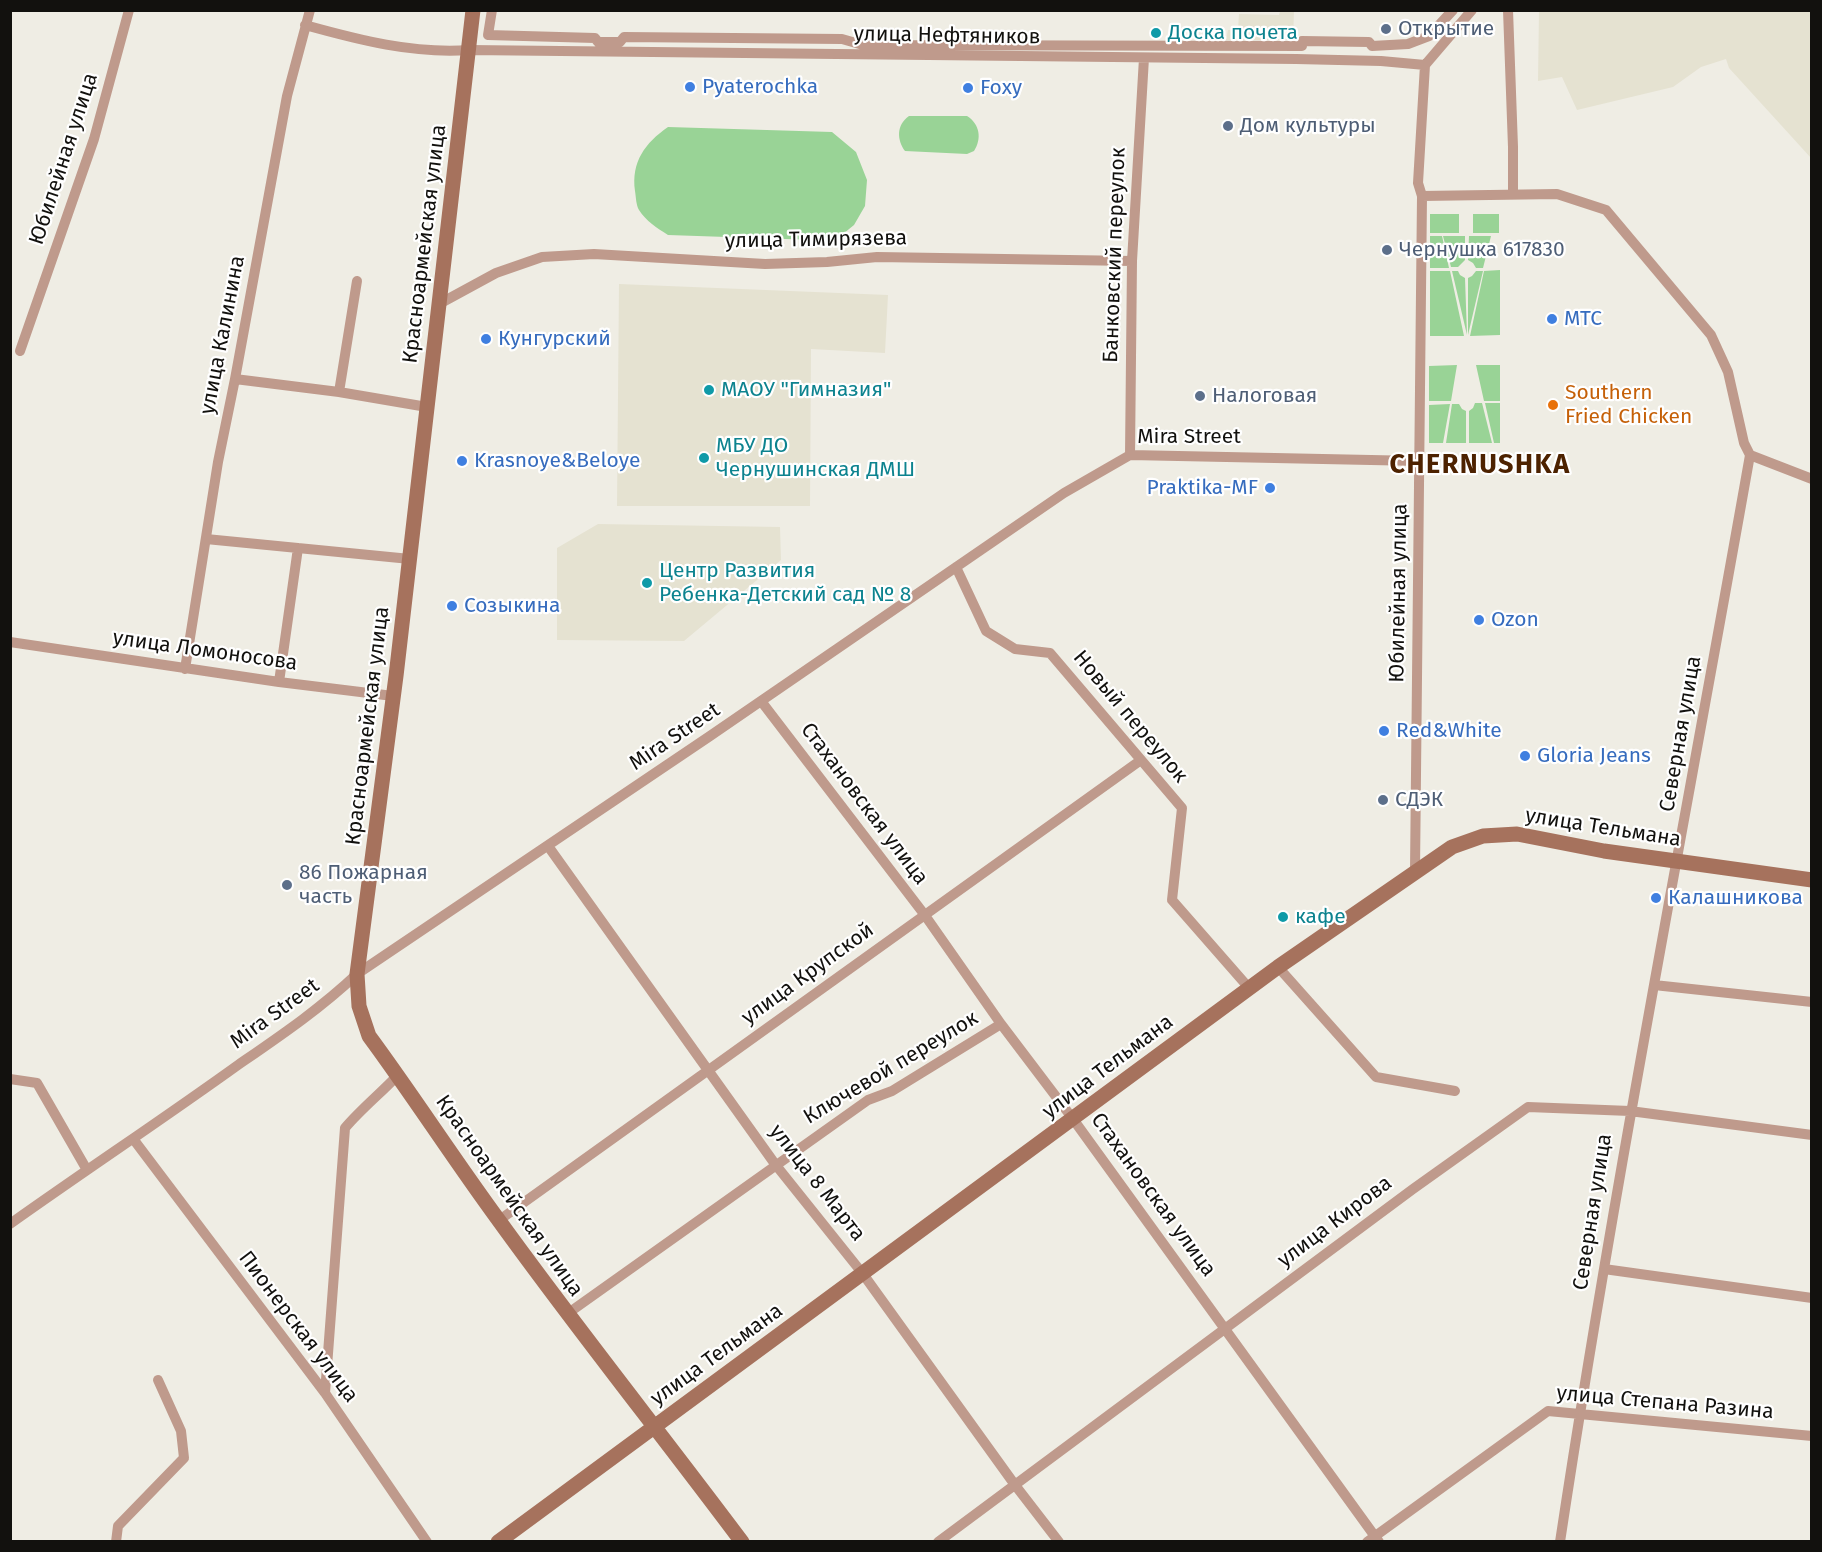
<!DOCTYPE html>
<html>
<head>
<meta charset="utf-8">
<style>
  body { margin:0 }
  #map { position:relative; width:1822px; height:1552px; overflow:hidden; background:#efede4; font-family:"Fira Sans",sans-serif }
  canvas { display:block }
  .frame { position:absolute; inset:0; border:12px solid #12110e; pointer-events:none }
</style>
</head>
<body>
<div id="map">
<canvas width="1822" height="1552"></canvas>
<div class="frame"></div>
</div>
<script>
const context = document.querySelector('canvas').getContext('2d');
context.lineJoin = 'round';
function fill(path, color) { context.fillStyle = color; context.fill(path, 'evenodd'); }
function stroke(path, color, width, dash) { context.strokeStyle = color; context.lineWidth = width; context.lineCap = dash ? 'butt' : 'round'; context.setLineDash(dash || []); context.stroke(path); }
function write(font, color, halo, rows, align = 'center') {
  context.font = font + ' "Fira Sans",sans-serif'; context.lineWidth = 4.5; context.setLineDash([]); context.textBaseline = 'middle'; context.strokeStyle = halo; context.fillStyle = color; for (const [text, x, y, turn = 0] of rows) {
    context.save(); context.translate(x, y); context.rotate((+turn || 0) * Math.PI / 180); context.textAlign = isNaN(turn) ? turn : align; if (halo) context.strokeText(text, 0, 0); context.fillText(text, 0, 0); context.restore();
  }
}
fill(new Path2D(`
  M1280,11h14l-1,29h-67l2,-10h10l1,-16 40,1z
  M1539,11h272v147l-82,-90 -3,-9 -25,8 -28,20 -96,23 -15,-33 -24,4z
  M619,284l269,11 -3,58 -74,-4 -1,157h-193z
  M598,524l182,3 1,33 -97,81 -127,-1v-92z`), '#e5e2d1');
fill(new Path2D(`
  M909,116h58c13,8 15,23 7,35l-7,3 -62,-3c-8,-11 -9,-26 4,-35z
  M668,127l164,5 24,20 11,28 -2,26 -11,19 -16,13 -23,2 -147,-5c-11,-7 -22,-14 -29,-25 -3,-5 -3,-13 -4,-19 -4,-29 10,-48 33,-64z
  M1430,214h29v19h-29z
  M1473,214h26v19h-26z
  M1430,236h12l7,32h-19z
  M1443,236h22v24l-7,7h-7z
  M1469,236h22l-8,32h-7l-3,-5 -5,-3z
  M1500,270v65l-30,1 14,-65z
  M1430,271h20l14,65h-34z
  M1452,271h6l2,4 5,3 2,57z
  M1476,271h7l-15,64v-57l4,-2z
  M1457,365l-6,36h-22v-35z
  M1476,365h24v36h-16z
  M1475,403h7l10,40h-23v-32l4,-3z
  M1485,403h15v40h-6z
  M1450,404l-7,39h-14v-38z
  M1452,404h7l3,5 4,2v32h-20z`), '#99d396');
stroke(new Path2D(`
  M492,10l-4,25 107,3 3,4h22l4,-5 218,2 21,6 439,1v-5l67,1 3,4 36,-2 21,-8 24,-26
  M1508,10l5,137v47
  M305,25c54,15 108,29 164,25l827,9 85,2 44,4
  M1425,65l47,-55
  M1422,196l135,-2 49,16 105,125 17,37 16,71 6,12c-64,362 -135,723 -190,1087
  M439,304l57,-31 46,-16 52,-3 171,10 62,-2 50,-5 255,4
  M20,351l74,-212 35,-129
  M235,379l104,13 88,15
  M339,392l18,-111
  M1130,455l2,-194 12,-203
  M1750,455l62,24
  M206,539l204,20
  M956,567l30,64 29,18 35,4 132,155 -10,92 77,88
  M10,642l269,40 114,14
  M185,669l33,-207 17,-83 52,-283 23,-86
  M279,682l19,-134
  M761,701l163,213 77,110 72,95 306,423
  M548,846l227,318 88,110 152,211 44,57
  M1415,870l7,-674 -4,-13 7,-118
  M1278,967l98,110 79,14
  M1654,985l158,17
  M10,1079l27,4 50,87
  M134,1140l191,253 102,149
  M498,1221l643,-461
  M10,1224c76,-54 153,-105 228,-159 42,-29 82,-56 119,-91l353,-238 354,-243 66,-38 289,6
  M1604,1269l208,29
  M567,1314l301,-214 24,-9 109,-67
  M325,1393l20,-265c16,-19 35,-34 53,-53
  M116,1542l2,-16 66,-68 -3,-27 -23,-51
  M938,1542l475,-353 115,-82 102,4 182,24
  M1367,1542l181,-131 264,25`), '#bf9a8c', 10);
stroke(new Path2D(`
  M473,10l-77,666 -39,298 2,32 10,30c45,61 86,125 131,186 78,108 162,213 242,320
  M498,1542l780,-575 174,-120 31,-11 34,-2 87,17 208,29`), '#a6725d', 15);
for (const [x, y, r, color] of [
  [1386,29,6,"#5c6f8a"],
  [1156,33,6,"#0f9aa8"],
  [690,87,6,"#3f7fe0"],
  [968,88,6,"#3f7fe0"],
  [1228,126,6,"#5c6f8a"],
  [1387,250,6,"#5c6f8a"],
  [1552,319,6,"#3f7fe0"],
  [486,339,6,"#3f7fe0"],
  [709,390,6,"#0f9aa8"],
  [1200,396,6,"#5c6f8a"],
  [1553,405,6,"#e8710a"],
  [704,458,6,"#0f9aa8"],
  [462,461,6,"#3f7fe0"],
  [1270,488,6,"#3f7fe0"],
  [647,583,6,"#0f9aa8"],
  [452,606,6,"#3f7fe0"],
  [1479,620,6,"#3f7fe0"],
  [1384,731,6,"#3f7fe0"],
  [1525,756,6,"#3f7fe0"],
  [1383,800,6,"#5c6f8a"],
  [287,885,6,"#5c6f8a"],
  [1656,898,6,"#3f7fe0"],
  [1283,917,6,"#0f9aa8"]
]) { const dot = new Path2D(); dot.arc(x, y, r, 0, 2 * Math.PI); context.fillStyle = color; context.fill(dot); stroke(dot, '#fff', 2); }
write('21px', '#4e5e75', '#fff', [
  ["Открытие",1398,29],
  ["Дом культуры",1240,126],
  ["Чернушка 617830",1399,250],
  ["Налоговая",1212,396],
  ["СДЭК",1395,800],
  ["86 Пожарная",299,873],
  ["часть",299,897]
], 'left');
write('21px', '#0d838f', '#fff', [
  ["Доска почета",1168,33],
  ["МАОУ \"Гимназия\"",721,390],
  ["МБУ ДО",716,446],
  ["Чернушинская ДМШ",716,470],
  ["Центр Развития",659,571],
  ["Ребенка-Детский сад № 8",659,595],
  ["кафе",1295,917]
], 'left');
write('21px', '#12110e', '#fff', [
  ["улица Нефтяников",947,36,1],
  ["Юбилейная улица",64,159,-72],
  ["улица Тимирязева",816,240,-1],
  ["Красноармейская улица",425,244,-83],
  ["Банковский переулок",1115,255,-88],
  ["улица Калинина",223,335,-79],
  ["Mira Street",1189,437],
  ["Юбилейная улица",1399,593,-89],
  ["улица Ломоносова",205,651,8],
  ["Новый переулок",1130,717,50],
  ["Красноармейская улица",368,726,-83],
  ["Северная улица",1681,734,-80],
  ["Mira Street",675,737,-34],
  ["Стахановская улица",864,804,53],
  ["улица Тельмана",1603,828,9],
  ["улица Крупской",808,974,-36],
  ["Mira Street",275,1014,-36],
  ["улица Тельмана",1108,1067,-37],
  ["Ключевой переулок",891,1068,-31],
  ["улица 8 Марта",817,1183,52],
  ["Стахановская улица",1153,1195,54],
  ["Красноармейская улица",509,1196,55],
  ["Северная улица",1593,1212,-81],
  ["улица Кирова",1335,1222,-37],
  ["Пионерская улица",298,1327,53],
  ["улица Тельмана",717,1355,-36],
  ["улица Степана Разина",1665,1403,5]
]);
write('21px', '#366cbe', '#fff', [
  ["Pyaterochka",702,87],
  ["Foxy",980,88],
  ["МТС",1564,319],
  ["Кунгурский",498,339],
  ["Krasnoye&Beloye",474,461],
  ["Praktika-MF",1258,488,"right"],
  ["Созыкина",464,606],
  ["Ozon",1491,620],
  ["Red&White",1396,731],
  ["Gloria Jeans",1537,756],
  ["Калашникова",1668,898]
], 'left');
write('21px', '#c56008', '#fff', [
  ["Southern",1565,393],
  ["Fried Chicken",1565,417]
], 'left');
context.letterSpacing = '1.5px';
write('bold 27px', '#4d2200', '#fff', [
  ["CHERNUSHKA",1480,465]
]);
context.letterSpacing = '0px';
</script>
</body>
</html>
